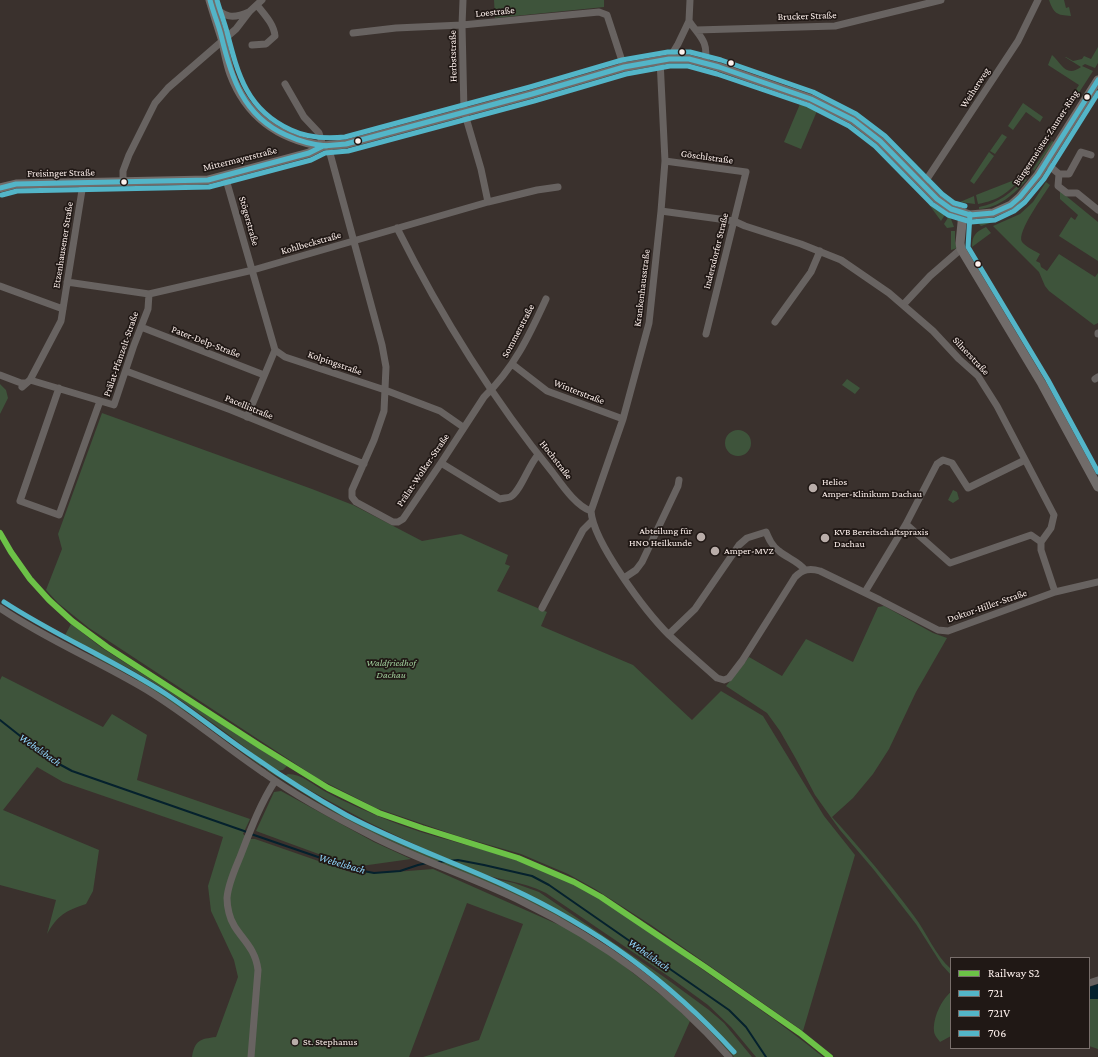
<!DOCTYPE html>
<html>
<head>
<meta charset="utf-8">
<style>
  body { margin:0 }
  #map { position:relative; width:1098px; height:1057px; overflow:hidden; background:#3a312d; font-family:"Crimson Pro",serif }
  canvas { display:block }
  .legend { position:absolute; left:950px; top:957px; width:140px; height:92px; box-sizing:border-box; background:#201815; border:1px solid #786e6b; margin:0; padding:5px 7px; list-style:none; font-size:12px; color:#fdf0ec }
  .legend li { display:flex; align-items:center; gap:8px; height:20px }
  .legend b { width:20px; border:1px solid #786e6b }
</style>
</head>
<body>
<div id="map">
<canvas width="1098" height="1057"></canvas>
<ul class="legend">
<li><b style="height:5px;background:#6cc247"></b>Railway S2</li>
<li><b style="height:5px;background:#53b5c8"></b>721</li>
<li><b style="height:5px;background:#53b5c8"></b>721V</li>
<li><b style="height:5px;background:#53b5c8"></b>706</li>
</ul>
</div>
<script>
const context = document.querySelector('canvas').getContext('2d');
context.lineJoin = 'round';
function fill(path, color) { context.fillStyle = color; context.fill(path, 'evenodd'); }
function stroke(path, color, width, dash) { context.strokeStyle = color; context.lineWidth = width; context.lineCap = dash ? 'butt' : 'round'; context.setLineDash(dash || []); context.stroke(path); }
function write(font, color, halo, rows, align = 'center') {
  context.font = font + ' "Crimson Pro",serif'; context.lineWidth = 3.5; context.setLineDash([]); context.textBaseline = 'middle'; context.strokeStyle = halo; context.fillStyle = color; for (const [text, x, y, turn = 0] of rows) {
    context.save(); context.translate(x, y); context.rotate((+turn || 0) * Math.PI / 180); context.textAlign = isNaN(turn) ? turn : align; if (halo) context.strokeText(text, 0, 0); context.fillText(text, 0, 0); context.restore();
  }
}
fill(new Path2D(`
  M494,0h110v7l-109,11z
  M1049,0h15l2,8 3,-1 2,9c-14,-1 -17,-2 -22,-16z
  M1098,47v16l-3,5 -10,-4 -3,2 11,5 -24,37 -4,-2 14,-21 -31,-20 4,-10c10,9 14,23 29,12l-16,-10h1l7,4 9,-2 2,-3 7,3z
  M1023,103l20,14 -3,5 -14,-10 -13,18 -5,-4z
  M800,104l17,7 -16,38 -17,-7z
  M1062,111l4,3 -9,12 -3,-2z
  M1002,134l5,3 -12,17 -5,-3z
  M1046,138l3,2 -23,32 -2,-1z
  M1052,141l2,1 -20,29 -1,-2z
  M989,152l5,4 -20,28 -4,-3z
  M1022,177c-14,16 -23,23 -44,27l-2,-9z
  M1025,178l2,2c-13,14 -28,28 -48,29v-2c20,-4 32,-14 46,-29z
  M1040,180l2,2c-11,17 -23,31 -43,38 -6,2 -12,4 -18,6l-2,-2 30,-11 14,-12z
  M1046,182l4,3c-5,9 -34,47 -28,57 4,5 13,9 18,12l-4,7 4,2 1,4 6,4 12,-17 36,23 3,-4v50l-4,2 -45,-34 -4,-5 -6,-14 -46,-46 27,-12 13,-12z
  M1060,191l38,31v39l-39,-25 12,-19 4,3 3,-5 -18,-16z
  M974,196l1,8 -15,-2z
  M926,198l20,15 -5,8 -16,-22z
  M949,216l2,3 3,8 -7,1 -3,-4z
  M986,227l5,6 -19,14c0,-12 4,-15 14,-20z
  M951,231h4v11l2,6 -6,2z
  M847,379l13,9 -5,6 -13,-9z
  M0,384l6,6 2,8 -8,16z
  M102,413l210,76 41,16 69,36 39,-7 47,21 -3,9 5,2 -13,25 50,21 -6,14 92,39 59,55 29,-29 42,25 61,100 31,39 -52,176 -152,-106 -56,-36 -27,-15 -47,-20 -63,-18 -82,-28 -59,-30 -228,-150 -31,-25 -12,-13 16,-41 -4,-15z
  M725 443a13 13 0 1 1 26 0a13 13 0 1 1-26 0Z
  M953,490l4,2 2,7 -6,4 -5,-3z
  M884,606l49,27 14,5 -31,54 -27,57 -16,25 -20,24 -21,19c29,32 57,65 82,99 13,17 21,39 37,53v6l-9,-10 -26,-41 -42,-54 -34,-40 -25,-35 -19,-36 -16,-28 -13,-18 -41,-27 23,-29 33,19 24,-37 47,23 25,-55z
  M71,624l31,24 185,118 -4,4 -7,1c-47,-36 -94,-73 -146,-102 -21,-12 -44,-20 -67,-30z
  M95,655c61,29 114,69 168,109l-2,2 -71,-52 -53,-32 1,-2 -45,-24z
  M2,676l101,51 9,-13 35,21 -10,45 113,39 -7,15 7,5h5l98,34 42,-1 38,-3 142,63 39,26 57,45 19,18 -16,36h-251l56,-17 44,-116 -56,-21 -58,154h-217c3,-17 8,-18 24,-20l22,-60 -4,-17 -23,-49 -3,-25 15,-49 -160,-55 -26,-15 -34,43 96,40 -6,41 -7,13c-21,7 -28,11 -39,30l9,-34 -56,-15v-205z
  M268,768l11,8 49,28 57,30 91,41 38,8 25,9 125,85 45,33 15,13 28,34h-18c-40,-44 -84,-85 -134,-117 -32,-20 -68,-36 -103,-51 -41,-19 -83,-37 -124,-56 -37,-18 -71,-41 -106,-63z
  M288,774c14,0 25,11 38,18 21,11 42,20 64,29 53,21 109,29 161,52 52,24 99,59 145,92 43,30 87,59 127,92h-67l-25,-30 -23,-22 -37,-27 -125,-85c-25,-13 -49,-12 -73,-23 -35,-15 -71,-31 -105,-48 -29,-15 -56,-31 -84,-46z
  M281,791l93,51 37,17 -57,8 -98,-36 18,-39z
  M951,992v44l-11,6c-2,-3 -6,-7 -6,-11 -1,-13 7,-31 17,-39z
  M1089,999h9v50l-9,-3z`), '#3e543b');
fill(new Path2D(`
  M1098,984v15h-9v-12z`), '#05212d');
stroke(new Path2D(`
  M0,720l48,38 24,13 175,61
  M251,834l102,35 21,4 26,-2 18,-6 9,-2
  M438,862l20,-2 26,5 48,11 17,9 180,125 17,17 20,30`), '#05212d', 2);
stroke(new Path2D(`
  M463,0l-1,25 2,86 17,58 7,33
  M212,4c12,14 21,15 37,8
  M689,21c10,15 20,20 16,41
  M696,30l139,-4 106,-26
  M353,33l43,-5 66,-3 137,-13 8,3 17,52
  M252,45l14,-1 9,-8c-1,-12 -11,-22 -18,-31
  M669,59l9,-15 11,-23 1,-21
  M660,60l5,101 -4,50 -12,112 -26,96 -32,92c2,31 55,101 78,124 15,14 32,29 48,43l7,2 5,-2 13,-17 53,-84c8,-8 15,-9 25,-6l60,29 58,30 10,1 107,-39 43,-10
  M285,84l19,33 15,16 4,13
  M328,146l54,199 4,22 -2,44 -10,29 -22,50v7l4,5 37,20h5l5,-3 38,-56 43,-66c30,-29 45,-61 62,-98
  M1091,155l-10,-3 -12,22h-10l-1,12 9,7h10l21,17
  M665,161l81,11 -40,162
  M1046,163l13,11
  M225,176l50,174 10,7 100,33 55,21 23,16
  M123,183v-12l6,-16 26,-52 13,-15 68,-59 13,-17 13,-12
  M923,185l95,-144 20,-41
  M661,211l73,10 11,5 56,18 40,16 48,33 44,38 26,28 19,17 19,30 57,109 -3,13 -10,14
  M397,228c43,86 95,170 156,245 9,12 23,33 38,38
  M67,282l82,12 104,-24 235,-68 49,-12 21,-3
  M0,286l63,23
  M903,305l27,-29 31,-27
  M775,322l36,-50 9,-21
  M141,327l123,48
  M1098,333v1
  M512,364l35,27 76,28
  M126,371l105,39 133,54
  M0,375l21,8h5
  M1095,379l3,-2
  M30,380l84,25 20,-60 14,-36 1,-15
  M22,387l8,-7 31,-59 22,-137
  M59,388l-39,113 39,14 41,-114
  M247,417l28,-67
  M441,463l59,36c3,-1 7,-1 10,-2 10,-4 19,-33 28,-42
  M906,524l44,39 81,-28 10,7
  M1041,542v8l14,42
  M624,578l12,-8 6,-8 36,-76 1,-6
  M865,592l41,-68 31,-60 6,-4 9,3 16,25 57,-28
  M0,608c47,32 99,53 147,82 41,25 77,56 117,83 35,25 74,46 112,65 48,24 99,40 147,64 78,38 149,89 206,155
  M542,608l41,-78 9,-9
  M669,634l26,-25 44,-64 8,-7 19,-6c3,7 6,14 13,19 8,7 19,10 26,19
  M1089,983l9,-3
  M251,1057l7,-87c-3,-27 -24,-35 -29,-57 -1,-4 -2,-11 -2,-15 1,-14 8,-29 13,-41 10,-26 20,-53 35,-76`), '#686361', 7);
stroke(new Path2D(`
  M210,0c4,13 8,26 12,38 3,12 5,25 9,36 16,43 48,65 92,72
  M0,188l16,-4 192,-4 101,-27 14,-7 23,-2 186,-50 92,-27 45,-8h20l30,8 92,32 42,21 27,21 57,58 14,10 19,6 23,-2 18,-8 9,-8 18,-22 60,-95
  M963,213l-3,30 1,6 81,135 56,103`), '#716c6a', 9);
stroke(new Path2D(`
  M210,0c3,12 8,23 11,35 10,42 22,81 65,100 13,6 27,10 41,11
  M0,188l16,-4 192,-4 101,-27 14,-7 23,-2 186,-50 92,-27 45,-8h20l30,8 92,32 42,21 27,21 57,58 14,10 19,6 23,-2 18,-8 9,-8 18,-22 60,-95`), '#53b5c8', 5);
stroke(new Path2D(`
  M2,195l15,-4 192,-4 102,-27 14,-7 23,-2 186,-50 92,-27 44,-8h18l29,8 91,31 41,21 26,20 57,58 16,11 23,7 24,-2 19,-9 11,-9 19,-23 54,-86`), '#53b5c8', 5);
stroke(new Path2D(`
  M217,0c3,11 7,21 10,32 11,43 20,78 64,98 17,8 35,9 54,7l185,-50 92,-27 46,-8h22l31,8 92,32 43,22 29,22 57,58 12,9 11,3
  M970,214l-2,33 80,133 50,92
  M4,602c52,34 110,58 162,92 30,20 58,43 88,63 30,21 60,40 92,58 52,28 108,47 162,72 89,41 161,94 226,165`), '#53b5c8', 5);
stroke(new Path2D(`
  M0,533l11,19 19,27 19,21 23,21 35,26 153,99 68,42 51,25 43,15 96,30 56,24 27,15 104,70 95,66 30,24`), '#6cc247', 6);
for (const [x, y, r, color] of [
  [682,52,3.5,"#fdf0ec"],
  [731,63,3.5,"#fdf0ec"],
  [1087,97,3.5,"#fdf0ec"],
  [358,141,3.5,"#fdf0ec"],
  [124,182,3.5,"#fdf0ec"],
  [978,264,3.5,"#fdf0ec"],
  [813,488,5,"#b9ada9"],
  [701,537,5,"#b9ada9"],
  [825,538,5,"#b9ada9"],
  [715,551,5,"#b9ada9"],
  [295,1042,4,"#b9ada9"]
]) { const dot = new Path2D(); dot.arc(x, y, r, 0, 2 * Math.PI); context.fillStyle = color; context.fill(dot); stroke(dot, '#201815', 1.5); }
write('10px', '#fdf0ec', '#201815', [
  ["Loestraße",495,12,-6],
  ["Brucker Straße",807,16,-2],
  ["Herbststraße",453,56,-91],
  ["Weiherweg",975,88,-57],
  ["Bürgermeister-Zauner-Ring",1046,138,-57],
  ["Göschlstraße",707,157,8],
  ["Mittermayerstraße",240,159,-14],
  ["Freisinger Straße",61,173,-1],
  ["Stögerstraße",249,221,74],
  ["Kohlbeckstraße",311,243,-16],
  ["Etzenhausener Straße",63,245,-81],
  ["Indersdorfer Straße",716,251,-76],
  ["Krankenhausstraße",642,288,-83],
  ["Sommerstraße",518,331,-62],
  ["Pater-Delp-Straße",206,342,21],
  ["Prälat-Pfanzelt-Straße",121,354,-71],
  ["Silnerstraße",971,356,47],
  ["Kolpingstraße",335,363,19],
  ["Winterstraße",579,392,21],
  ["Pacellistraße",249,407,22],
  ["Hochstraße",556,460,52],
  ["Prälat-Wolker-Straße",423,470,-56],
  ["Doktor-Hiller-Straße",987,606,-19]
]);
write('10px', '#fdf0ec', '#201815', [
  ["Helios",822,482],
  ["Amper-Klinikum Dachau",822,494],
  ["Abteilung für",692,531,"right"],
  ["HNO Heilkunde",692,543,"right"],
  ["KVB Bereitschaftspraxis",834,532],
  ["Dachau",834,544],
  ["Amper-MVZ",724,551],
  ["St. Stephanus",303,1042]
], 'left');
write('italic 10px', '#9fce9b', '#201815', [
  ["Waldfriedhof",391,663],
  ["Dachau",391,675]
]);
write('italic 11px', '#90d5fa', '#201815', [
  ["Webelsbach",40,750,35],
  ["Webelsbach",342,864,16],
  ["Webelsbach",649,955,35]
]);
</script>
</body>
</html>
